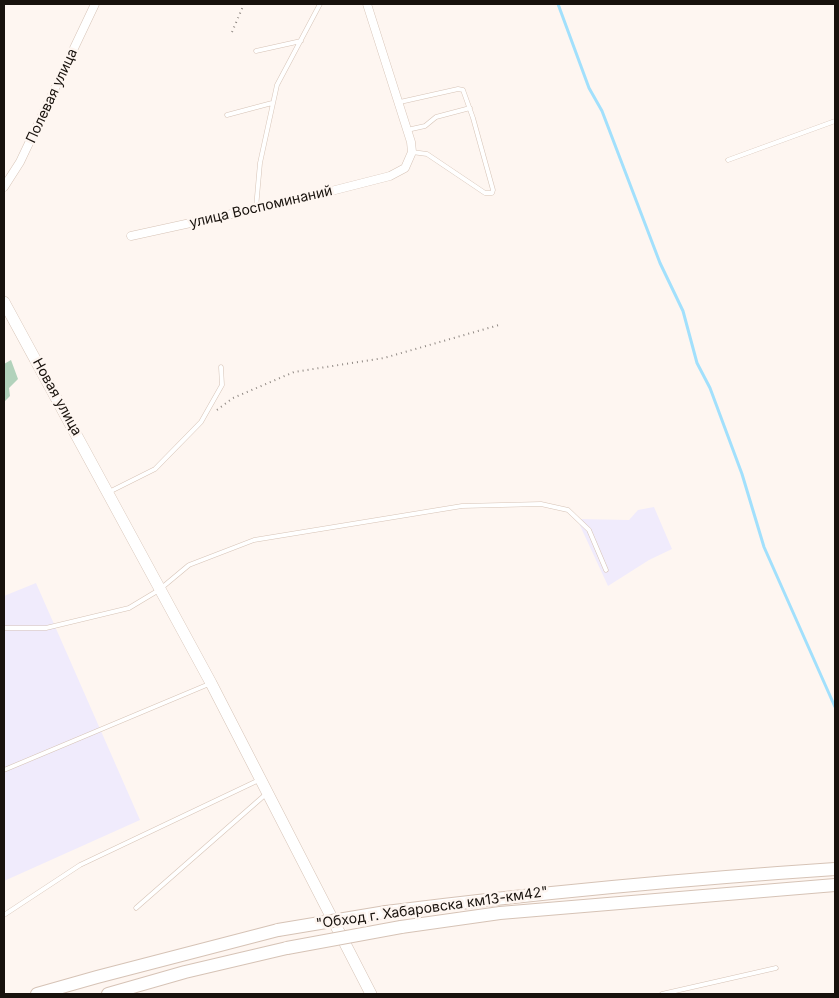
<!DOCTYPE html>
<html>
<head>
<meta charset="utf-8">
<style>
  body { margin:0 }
  #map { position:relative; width:839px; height:998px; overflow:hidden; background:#fef6f1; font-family:Inter,sans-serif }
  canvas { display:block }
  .frame { position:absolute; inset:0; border:5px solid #18120d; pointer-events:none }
</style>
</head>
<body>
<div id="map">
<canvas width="839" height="998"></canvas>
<div class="frame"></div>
</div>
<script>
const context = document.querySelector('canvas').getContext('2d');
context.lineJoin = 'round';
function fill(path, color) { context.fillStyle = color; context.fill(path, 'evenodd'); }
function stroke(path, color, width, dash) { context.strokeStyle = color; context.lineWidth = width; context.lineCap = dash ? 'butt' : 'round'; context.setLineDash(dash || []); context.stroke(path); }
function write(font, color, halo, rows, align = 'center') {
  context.font = font + ' Inter,sans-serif'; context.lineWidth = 5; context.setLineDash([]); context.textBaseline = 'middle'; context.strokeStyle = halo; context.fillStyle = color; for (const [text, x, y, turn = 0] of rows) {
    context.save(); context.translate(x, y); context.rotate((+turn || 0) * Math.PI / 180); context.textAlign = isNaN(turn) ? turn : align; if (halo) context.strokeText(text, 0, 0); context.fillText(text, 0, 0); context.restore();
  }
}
fill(new Path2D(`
  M654,507l18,42 -23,11 -41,26 -31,-67 52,1 9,-10z
  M36,583l104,237 -136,61v-285z`), '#f0ebfc');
fill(new Path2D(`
  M11,360l7,19 -9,9 1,8 -6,6v-38z`), '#b2d2bb');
stroke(new Path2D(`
  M558,4l31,84 13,23 58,152 23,48 14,52 13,25 32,86 22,73 71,160`), '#a2e0fc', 3);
const service = new Path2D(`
  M256,51l45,-10
  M400,102l58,-13 5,1 10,28 20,72 -1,3h-7l-58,-39 -15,-2
  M227,115l45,-12
  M407,130l18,-4 11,-9 34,-9
  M728,160l107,-39
  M256,208l4,-45 17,-78 43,-81
  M109,492l46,-23 46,-47 21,-37 -1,-18
  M4,628h42l83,-20 30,-18 30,-25 65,-25 208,-34 79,-2 27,6 21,20 17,40
  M4,770l205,-86
  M136,908l130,-114
  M4,915l76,-50 179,-85
  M662,994l114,-26`);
const minor = new Path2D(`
  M4,187l16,-25 75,-158
  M131,236l169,-37 90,-23 15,-8 7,-16 -1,-10 -44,-138`);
const secondary = new Path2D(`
  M4,302l207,381 160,311`);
const trunk = new Path2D(`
  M386,912c150,-19 299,-33 449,-43
  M401,927l99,-14 335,-28
  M37,994l60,-17 181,-47
  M108,994l77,-22 102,-24`);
stroke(service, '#d6c3b6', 5);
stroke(minor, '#d6c3b6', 9);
stroke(secondary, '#d6c3b6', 12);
stroke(trunk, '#d6c3b6', 14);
stroke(new Path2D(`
  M232,32l12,-28
  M217,410l16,-12 61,-26 90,-14 115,-33`), '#908984', 2, [1, 4]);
stroke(service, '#fff', 4);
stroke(minor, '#fff', 8);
stroke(secondary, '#fff', 11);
stroke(trunk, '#fff', 12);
const trunkBridge = new Path2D(`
  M278,930l108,-18
  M287,948l114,-21`);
stroke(trunkBridge, '#d6c3b6', 14, []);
stroke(trunkBridge, '#fff', 12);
write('14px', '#18120d', '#fef6f1', [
  ["Полевая улица",52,96,-65],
  ["улица Воспоминаний",261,207,-13],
  ["Новая улица",57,397,61],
  ["\"Обход г. Хабаровска км13-км42\"",432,908,-8]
]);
</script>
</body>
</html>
